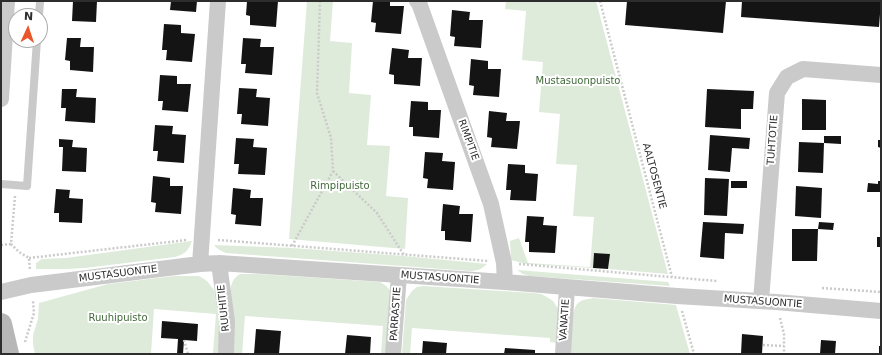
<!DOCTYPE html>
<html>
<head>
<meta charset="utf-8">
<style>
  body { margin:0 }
  #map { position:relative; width:882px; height:355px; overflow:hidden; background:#fff; font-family:"DejaVu Sans",sans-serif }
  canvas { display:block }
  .frame { position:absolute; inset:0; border:2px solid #2d2d2d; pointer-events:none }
  .north { position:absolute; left:8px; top:8px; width:40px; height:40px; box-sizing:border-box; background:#fff; border:1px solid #ababab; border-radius:50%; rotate:3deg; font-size:11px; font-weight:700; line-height:16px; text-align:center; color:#2d2d2d }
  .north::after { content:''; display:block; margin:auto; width:14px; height:18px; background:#ea5529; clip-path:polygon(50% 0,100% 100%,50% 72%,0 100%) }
</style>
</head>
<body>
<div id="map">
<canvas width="882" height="355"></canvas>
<div class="frame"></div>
<div class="north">N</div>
</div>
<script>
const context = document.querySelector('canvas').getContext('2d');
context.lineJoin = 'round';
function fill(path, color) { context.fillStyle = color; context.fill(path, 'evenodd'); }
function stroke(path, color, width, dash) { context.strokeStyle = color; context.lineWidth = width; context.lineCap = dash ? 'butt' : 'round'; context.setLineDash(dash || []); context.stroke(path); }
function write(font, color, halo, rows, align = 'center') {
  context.font = font + ' "DejaVu Sans",sans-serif'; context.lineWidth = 4; context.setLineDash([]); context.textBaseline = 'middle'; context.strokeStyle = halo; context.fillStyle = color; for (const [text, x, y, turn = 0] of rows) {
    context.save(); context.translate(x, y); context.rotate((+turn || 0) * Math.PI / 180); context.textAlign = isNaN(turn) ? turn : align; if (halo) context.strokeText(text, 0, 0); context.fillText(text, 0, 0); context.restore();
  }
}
fill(new Path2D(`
  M307,1h26l-3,40 22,2 -3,50 22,2 -4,50 23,1 -4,50 22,2 -3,51 -116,-10z
  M506,1h90l72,273 -60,-5 2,-15 -16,-1 -1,15 -67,-4 -15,-4 -1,-19 9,-3 9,25 62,4 4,-50 -21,-1 4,-51 -21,-1 4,-50 -21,-2 4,-50 -21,-2 4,-49 -21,-2z
  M192,241c-4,10 -7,13 -17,16l-90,11 -20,1h-29v-6l6,-4 24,-1z
  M214,245l78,3 112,8 83,8c-5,5 -10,7 -17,7l-244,-18c-5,-2 -9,-4 -12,-8z
  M517,270l151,12 2,4 -141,-10 -6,-2z
  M240,274h19l121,8 6,4 5,5 -1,63h-9l2,-28 -138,-10 -3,38h-9l-3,-62c1,-8 3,-14 10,-18z
  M174,276h25l8,5 7,9 6,15v48l-3,1 -4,-1 3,-39 -62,-5 -3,45h-116l-2,-10v-9l5,-16 1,-16 69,-19z
  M423,286l110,7 8,1 6,3 6,4 5,8v34l-8,-1v-4l-138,-10 -2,26h-8l4,-54 6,-9 5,-4z
  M593,298l83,7 14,49h-121c1,-12 1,-43 9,-51 3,-3 10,-4 15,-5z`), '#deebda');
fill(new Path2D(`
  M73,1h24l-1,21 -24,-1z
  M171,1h26l-1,11 -26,-2z
  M247,1h31l-2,26 -26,-2v-9l-4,-1z
  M373,1h17v5h14l-3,28 -26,-2 1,-9 -5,-1z
  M627,1h99l-3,32 -98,-8z
  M742,1h139l-2,26 -138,-10z
  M452,10l18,2 -1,8h14l-2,28 -27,-2 1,-9 -5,-1z
  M164,24l17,1v8l14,1 -3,28 -26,-2 1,-10h-5z
  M67,38h14l-1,9h14l-1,25 -23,-2v-9l-5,-1z
  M243,38l18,1 -1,8h14l-2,28 -27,-2 1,-9h-5z
  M392,48l17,2 -1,8h14l-2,28 -26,-2v-9l-5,-1z
  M471,59l17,2v8h13l-2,28 -26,-2 1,-9 -5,-1z
  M160,75l17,1v8h14l-3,28 -26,-2 1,-9h-5z
  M239,88l18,1 -1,8 14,1 -2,28 -27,-2 1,-10h-5z
  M62,89h15l-1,8 20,1 -1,25 -30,-2 1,-13h-5z
  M707,89l47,2 -1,18h-12v20l-36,-2z
  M802,99l24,1v30h-24z
  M411,101l17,1v8h13l-2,28 -26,-2v-9h-4z
  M489,111l18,2 -1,8h14l-3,28 -26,-2 1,-9 -5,-1z
  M155,125l18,1 -1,8 14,1 -2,28 -27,-2 1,-10h-5z
  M710,135l40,3 -1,11 -17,-1 -2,24 -22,-2z
  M824,136h17v8l-17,-1z
  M236,138l18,1 -1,8 14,1 -2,27 -27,-1 1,-10h-5z
  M59,139l14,1 -1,7 15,1 -1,24 -24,-1 1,-24h-4z
  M878,140h3v8l-3,-1z
  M799,142l25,1 -1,30 -25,-1z
  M425,152l18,1 -1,8 13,1 -2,28 -26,-2 1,-9 -5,-1z
  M508,164l17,1v8l13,1 -2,27 -26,-1 1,-10h-5z
  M153,176l17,2v8h13l-2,28 -26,-2 1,-9 -5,-1z
  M705,178l24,1 -2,37 -23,-1z
  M731,181h16v7h-16z
  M878,181h3v11h-14l1,-9 10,1z
  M796,186l26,2 -1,30 -26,-2z
  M233,188l18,2 -1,8h13l-2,28 -26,-2 1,-9 -5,-1z
  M56,189l14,1 -1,8 14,1 -1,24 -23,-1v-9h-5z
  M443,204l17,2 -1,8h14l-2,28 -26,-2v-9h-4z
  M527,216l17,1 -1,8 14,1 -2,27 -26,-1v-10h-4z
  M703,222l41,2 -1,10 -18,-1 -1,26 -24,-2z
  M819,222l15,1 -1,7 -15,-1z
  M792,229h26l-1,32h-25z
  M877,237h4v10h-4z
  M594,253l16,1 -2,15 -15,-1z
  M162,321l36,3 -1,17 -13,-1 -1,14h-6l1,-15 -17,-1z
  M256,329l25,2 -2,23h-25z
  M742,334l21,2 -1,18h-21z
  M347,335l24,2 -1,17h-25z
  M821,340l15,1 -1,13h-15z
  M423,341l24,2 -1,11h-24z
  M879,346h2v8h-2z
  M505,348l30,2v4h-31z`), '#141414');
stroke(new Path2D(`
  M600,1l72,276
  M333,171l44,42 27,42
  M15,196l-4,48 8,8 10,6 1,12
  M218,240l270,21
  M1,245l10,-1
  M292,246l41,-75 -2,-33 -14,-45 3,-92
  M29,258l158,-18
  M519,264l198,17
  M822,288l59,4
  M682,311l12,43
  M780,318l4,16v20
  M184,340l4,14
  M25,342l9,-29 -1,-12
  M763,345l21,1`), '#cacaca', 2.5, [2, 2]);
stroke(new Path2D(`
  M39,16l1,-15
  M1,184l26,2 10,-146`), '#cacaca', 8);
stroke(new Path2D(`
  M417,1l2,2 72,201 13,59 1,19
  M1,99l6,-98
  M219,263l2,15 6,43 -1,33
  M200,264l18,-263
  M1,292l30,-7 169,-21 19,-1 286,19 172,14 99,6 105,9
  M761,301l16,-208 10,-16 16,-8 78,6
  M393,354l6,-79
  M563,354l4,-67`), '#cacaca', 16);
stroke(new Path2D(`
  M1,324l7,30`), '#b7b7b7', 22);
write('10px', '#416939', '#fff', [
  ["Mustasuonpuisto",578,81],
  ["Rimpipuisto",340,186],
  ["Ruuhipuisto",118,318]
]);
write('10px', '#2d2d2d', '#fff', [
  ["RIMPITIE",468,140,70],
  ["TUHTOTIE",773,140,-86],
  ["AALTOSENTIE",654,176,75],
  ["MUSTASUONTIE",118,274,-7],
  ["MUSTASUONTIE",440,278,4],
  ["MUSTASUONTIE",763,302,4],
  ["RUUHITIE",224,308,-96],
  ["PARRASTIE",396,314,-86],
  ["VANATIE",565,320,-86]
]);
</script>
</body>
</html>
